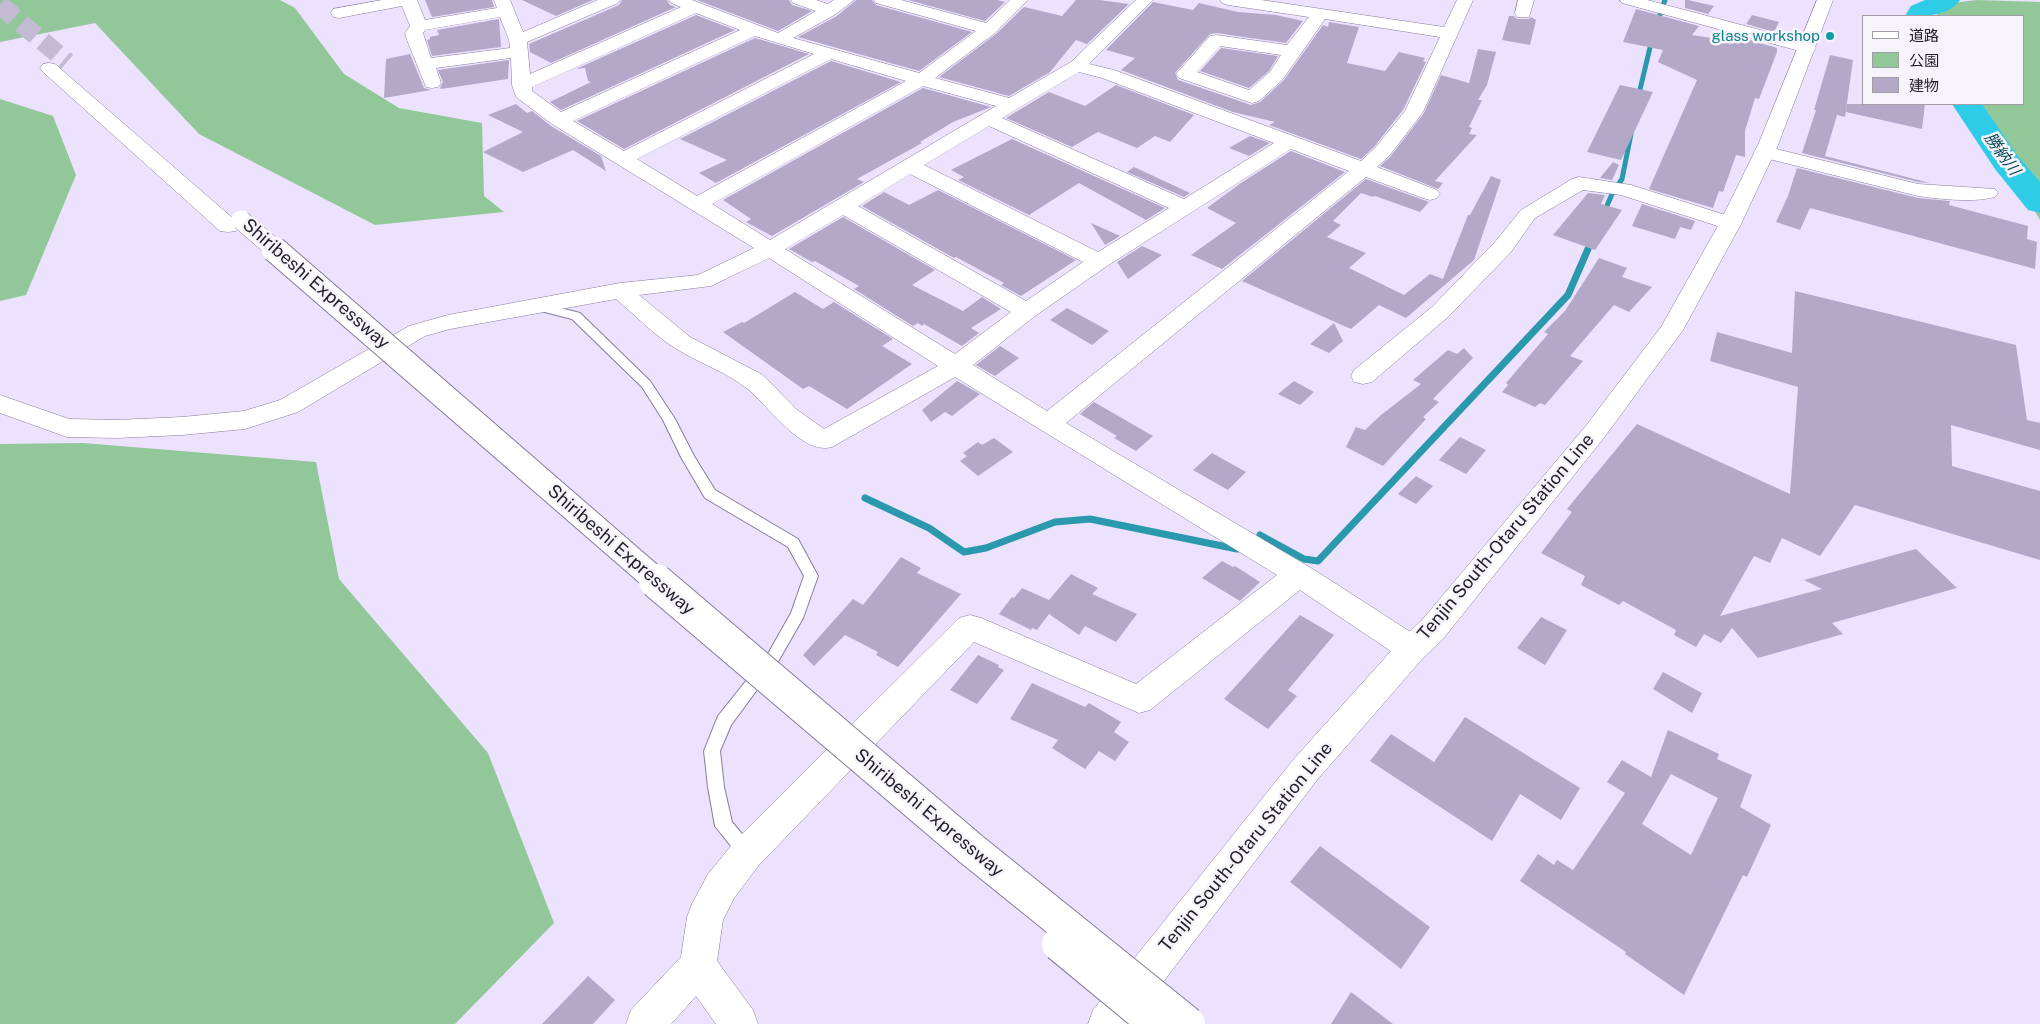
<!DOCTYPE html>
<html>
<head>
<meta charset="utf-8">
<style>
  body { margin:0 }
  #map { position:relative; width:2040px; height:1024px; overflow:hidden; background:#ece2fe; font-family:"Public Sans","Noto Sans JP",sans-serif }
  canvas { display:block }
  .legend { position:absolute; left:1862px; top:15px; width:162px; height:90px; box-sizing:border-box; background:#f6f4fa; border:1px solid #a19ea6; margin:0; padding:6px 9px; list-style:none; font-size:15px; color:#211d29 }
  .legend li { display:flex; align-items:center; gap:10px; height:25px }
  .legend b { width:25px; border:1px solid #a19ea6 }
</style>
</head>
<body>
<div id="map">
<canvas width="2040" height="1024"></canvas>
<ul class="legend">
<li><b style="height:6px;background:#fff"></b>道路</li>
<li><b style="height:14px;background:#92c899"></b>公園</li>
<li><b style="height:14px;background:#b3a8c8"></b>建物</li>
</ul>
</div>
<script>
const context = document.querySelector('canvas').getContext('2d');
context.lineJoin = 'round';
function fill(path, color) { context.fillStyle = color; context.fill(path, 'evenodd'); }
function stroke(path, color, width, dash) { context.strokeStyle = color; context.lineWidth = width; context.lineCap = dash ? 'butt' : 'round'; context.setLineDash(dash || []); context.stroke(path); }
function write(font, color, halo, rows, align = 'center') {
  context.font = font + ' "Public Sans","Noto Sans JP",sans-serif'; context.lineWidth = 5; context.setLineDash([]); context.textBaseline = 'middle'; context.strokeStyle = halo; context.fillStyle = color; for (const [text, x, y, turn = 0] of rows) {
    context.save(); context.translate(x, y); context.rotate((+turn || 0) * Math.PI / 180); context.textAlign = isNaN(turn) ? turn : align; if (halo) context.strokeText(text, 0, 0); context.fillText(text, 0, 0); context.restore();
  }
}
fill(new Path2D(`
  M0,0h280l15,8 49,66 55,34 83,15 2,73 20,16 -129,13 -176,-91 -104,-111 -95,19z
  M1977,0l63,2v218l-69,-116h53v-88h-88l8,-12z
  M0,99l53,17 23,59 -50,120 -26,6z
  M83,443l233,19 23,117 149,174 66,170 -99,101h-455v-580z`), '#92c899');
stroke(new Path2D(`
  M1657,23l8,-23
  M1638,98l14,-59
  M1603,215l9,-21 10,-15 9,-45
  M1587,250l5,-11`), '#2a98ad', 5);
stroke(new Path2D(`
  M865,498l64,30 35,24 22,-4 69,-26 35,-3 147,30
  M1260,535l44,24 14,2 250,-266 20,-46`), '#2a98ad', 7);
fill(new Path2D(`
  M1925,0h35c-12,17 -36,16 -55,16l6,-10z
  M1952,104h30l35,51 23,27v31l-12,-3 -33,-41z`), '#2ecce6');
fill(new Path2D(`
  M425,0h67l2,7 -62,10z
  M522,0h71l-37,16z
  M622,0h45l3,5 6,2 -125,56 -21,-11 -1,-8 90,-39z
  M697,0h92l3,5 20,6 -34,20z
  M856,0h16l4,5 96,27 -53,39 -121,-34 39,-21z
  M908,0h89l8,2 -20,19z
  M1076,0h23l30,4 -42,40 -11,-4 -26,32 -41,24 -70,-19 57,-43 28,-27 38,9z
  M1685,0h3l26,6 -6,8 -23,-6z
  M1153,2l40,8 6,-7 39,9 38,3 27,6 -17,22 -70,-10 -6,1 -35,39 3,7 73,25 9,-3 24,-22 39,-55 5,2 1,-5 30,5 -12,36 38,8 14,-19 26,6 -2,3 3,1 -23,48 -29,37 -13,12 -92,-34 6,-3 -42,-10 -112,-42 14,-12 -29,-8z
  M1636,9l63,17 -7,9 45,7 3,-5 37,11v4l-18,47 -4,-1 -10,33v26l-9,-2 -13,37 -4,-1 -6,17 -64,-19 48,-109 -39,-18 5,-12 -40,-8z
  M696,15l39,15 -174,80 -11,-8 41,-20 -3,-1 -3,-13 -9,1z
  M1752,15l27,7 -5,10 -28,-8z
  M1509,16h5l3,3h12l2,-2 5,3 -6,25 -28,-5z
  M499,19l2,28 -69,9 -5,-16 3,-1v-2l9,-2 -2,-5z
  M755,38l54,16 -185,95 -47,-28z
  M1221,48l57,8 -9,15 -20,17 -49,-17z
  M1478,49l18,3 -9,33 -9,15h4l-13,27 3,1 -3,6 8,1 -42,46 8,2 -5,6 -58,-23 10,-9 34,-44 17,-38 28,8z
  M410,54l14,34 7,2 -47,8 2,-39z
  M1830,55l23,5 -8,57 -8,-2 -12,41 105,27 -12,-1 -116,-29 14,-43h-2z
  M509,60l-1,19 -67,10 -1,-1 3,-6 -5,-12z
  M831,61l70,21 -185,101 -17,-10 28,-13 -47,-21z
  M1116,85l78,30 -24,27 -15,-6 -18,12 -39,-16 -26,15 -66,-29 43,-26 36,14z
  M1620,85l33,7 -32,68 -34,-8z
  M923,88l68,19 -38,15 -33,20 2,1 -65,36 7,3 -92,54 -26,-14 5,-3 -28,-19z
  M516,104l11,9 5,-2 19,15 50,30 5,15 -33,-21 -50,22 -40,-20 40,-20 -35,-17z
  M1847,104h78l-3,25 -76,-17z
  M1250,136l20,7 -21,13 -20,-8z
  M1012,139l153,69 -19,12 -67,-37 -50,32 -71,-35 6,-3 -13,-7z
  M1291,151l54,21 -123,97 -31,-14 45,-32 -29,-15 34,-25z
  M1613,162l6,3 -7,15 -12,-2z
  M1134,167l56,26 -6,4 -57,-25z
  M1797,168l121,30 32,3 -1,4 79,21 -1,13 10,3 -2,27 -225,-61 -10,22 -24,-8 12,-26z
  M1491,176l10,4 -27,80 -68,58 -27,-13 -28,24 -109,-48 124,-102 63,23 -9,10 -45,-16 -2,1 -12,-4 -28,28 8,4 -14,12 39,16 -17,15 55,27 26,-21 13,5 25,-64h2z
  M938,190l138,70 -55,36 -20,-11 3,-2 -48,-26 -2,1 -92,-52 22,-14 25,13z
  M1588,193l17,2 -4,9 21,6 -27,40 -42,-15z
  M1642,204l53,17 -4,9 -11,-3 -5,12 -43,-13z
  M843,217l92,53 -23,15 51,26 19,-14 19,12 -30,19 8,5 -17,13 -38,-22 -2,2 -4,-3 -5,3 -59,-37 5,-3 -44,-25 -3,1 -23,-13z
  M1091,223l29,13 -15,9z
  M1142,246l20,9 -34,24 -11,-17z
  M1599,258l28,10 -5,9 30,10 -23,25 -15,-7 -44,51 13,5 -38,44 -5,-2 -5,4 -33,-15 6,-7 -2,-2 42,-49 -4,-2 21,-21z
  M1795,291l221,54 11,75 13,3v27l-89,-25 1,41 88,25v69l-185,-55 -35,51 -38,-18 -12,25 -16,-7 -34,60 102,-27 -18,-9 112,-31 41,39 -125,35 11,11 -85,24 -26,-30 -11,15 -17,-9 -8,13 -22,-12 2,-5 -53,-29 -4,4 -38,-20 4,-9 -44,-23 31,-41 -5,-3 70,-85 153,70 8,-107 -88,-26 7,-29 75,21z
  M795,292l28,17 11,-7 59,37 -11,7 30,18 -65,45 -38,-23 -6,3 -80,-57 19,-10 2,1z
  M1067,308l42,23 -17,14 -42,-25z
  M1334,323l9,18 -14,12 -19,-9z
  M1000,346l19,12 -24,18 -19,-11z
  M1464,348l9,10 -40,41 6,3 -16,15 3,2 -43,47 -37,-19 10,-20 9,3 16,-15 40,-31 -8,-4 35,-30 9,4z
  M957,381l23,13 -28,22 -7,-4 -14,10 -9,-12z
  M1294,381l20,11 -14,13 -22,-11z
  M1094,402l59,34 -17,15 -22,-13 3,-2 -37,-22z
  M1460,437l26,13 -20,24 -27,-14z
  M994,438l19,14 -35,24 -18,-15 7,-5 -4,-3 15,-11 4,3z
  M1212,453l34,19 -18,18 -35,-20z
  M1416,476l17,10 -17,18 -18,-10z
  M901,557l20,11 -4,5 44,21 -63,73 -22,-12 2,-3 -33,-17 -31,31 -11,-11 50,-56 10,6z
  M1222,561l11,6 2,-1 25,16 -20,19 -38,-23z
  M1071,574l27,14 -6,6 45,20 -21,28 -31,-16 -6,9 -30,-21 -12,16 -5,-2 -1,2 -32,-16 13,-17 2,1 8,-10 27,12z
  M1300,615l34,20 -46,55 9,6 -29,33 -44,-30z
  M1541,617l26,13 -22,35 -28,-17z
  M978,655l21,10 -1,2 6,3 -27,34 -27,-14z
  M1663,672l39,21 -10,20 -39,-24z
  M1032,683l53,24 4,-4 32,19 -7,10 15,10 -14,19 -16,-10 -14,18 -33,-21 6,-8 -48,-21z
  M1465,717l115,71 -19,32 -41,-26 -28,47 -122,-80 21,-27 43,28z
  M1668,730l51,24 -2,5 35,16 -12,32 31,18 -24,52 -4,-2 -59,120 -59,-41 1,-2 -106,-71 18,-27 16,11 3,-5 16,10 52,-77 -18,-11 15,-22 29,17zM1671,774l47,24 -27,57 -49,-31z
  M1320,846l110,81 -29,42 -111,-87z
  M588,976l27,24 -22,24h-51z
  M1351,992l42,32h-62z`), '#b3a8c8');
stroke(new Path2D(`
  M0,5l67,57`), '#c3bbd3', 19, [19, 9]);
const service = new Path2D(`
  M537,302l43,11 70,68 25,38 19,37 21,34 83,49 20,37 -15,42 -24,42 -48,65 -11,26 4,36 8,35 21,25 3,6 -3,6 -6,2 -6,-2 -26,-33 -7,-39 -4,-36 14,-35 51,-64 22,-39 13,-37 -16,-29 -83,-49 -24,-41 -18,-37 -21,-33 -70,-68 -39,-10 -2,-3z`);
const minor = new Path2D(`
  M382,0h35l8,20 72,-12 -3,-8h16l13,32 75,-32h22l-2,3 -91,39 3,32 151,-67 -10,-4 -2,-3h23l86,33 38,-22 -23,-8 -2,-3h25l12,4 6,-4h20l-18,14 -43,24 126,35 57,-42 -100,-28 -2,-3h27l85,23 24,-23h18l-33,33 -60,45 74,20 62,-36 65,-62h17l-64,64 25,6 247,91 14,-13 30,-37 35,-74 -115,-18 -42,60 -24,22 -7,2 -73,-25 -3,-4 34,-38 6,-1 71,10 22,-28 -81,-12 -6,-2 -2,-3h41l183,27 13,-27h16l-50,112 -34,44 -12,11 60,23 3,4 -3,4 -7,2 -7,-2 -57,-21 -300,246 250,148 107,69 4,9 -4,9 -11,4 -11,-4 -101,-68 -150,120 -11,3 -165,-71 -215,223 -25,33 -11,22 -6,41 36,49 5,14h-42l-20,-28 -25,28h-45l5,-14 50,-53 6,-40 5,-13 16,-30 27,-33 224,-223 11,-3 11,3 155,66 141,-109 -322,-198 -123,70c-31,9 -65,-44 -87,-60 -21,-16 -48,-25 -70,-39 -21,-13 -40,-33 -59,-49l-166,30 -25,7 -127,76 -53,17 -63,6 -65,3 -50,-1 -67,-24v-18l69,24 48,1 65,-3 62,-6 36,-11 129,-74 39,-11 172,-32 78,-8 56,-27 -202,-124 -36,-27 -4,-12 -1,-27 -75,10 5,15 -3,4 -6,1 -6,-1 -19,-47 -2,-7 5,-7 -8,-20 -63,12 -6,-1 -2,-4 2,-4zM696,13l44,17 -179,82 -29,-21v-4zM500,17l9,23 1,8 -79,10 -8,-25 2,-3zM755,36l59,18 -190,97 -51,-30zM1220,46l61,9 -11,17 -21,18 -52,-18zM831,59l75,22 -209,115 -60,-37zM1079,72l23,6 172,65 -90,56 -182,-81zM923,86l73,20 -226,134 -58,-36zM989,126l180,82 -71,44 -174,-87zM1291,149l58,22 -302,240 -74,-46 62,-49 72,-50zM910,174l173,88 -57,39 -168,-95zM843,215l168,97 -56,42 -170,-105zM769,258l169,108 -114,63 -28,-20 -33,-34 -73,-38 -51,-42 72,-9z
  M1518,0h16l-5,17h-12l-2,-4z
  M1620,0h27l166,44 3,4 -3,4 -6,1 -185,-50z
  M1764,146l154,38 77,5 3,4 -3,4c-24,6 -53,2 -77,-1l-161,-40 -3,-4 3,-4z
  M1579,177l52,8 107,34 3,5 -3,5 -8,1 -109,-35 -38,-5 -48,28 -24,34 -63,65 -76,65 -9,2 -9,-2 -3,-6 3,-6 78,-63 63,-65 26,-32 51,-31z`);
const secondary = new Path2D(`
  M1817,0h16l-55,145 -37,79 -58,106 -80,109 -160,200 -20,19 -106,122 -186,244h-43l5,-14 200,-250 108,-120 20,-19 164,-194 76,-100 58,-103 39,-79z`);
const motorway = new Path2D(`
  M49,63l6,1 181,157 3,5 -3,5 -8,1 -8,-1 -177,-159 -3,-4 3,-4z`);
stroke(service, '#867c9a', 2);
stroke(minor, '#867c9a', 1);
stroke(secondary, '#867c9a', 1);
stroke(motorway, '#867c9a', 1);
fill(service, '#fff');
fill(minor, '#fff');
fill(secondary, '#fff');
fill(motorway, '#fff');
const motorwayBridgeFar2 = new Path2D(`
  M241,220l35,30`);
const motorwayBridgeFar1 = new Path2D(`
  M274,249l384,333`);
const motorwayBridge = new Path2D(`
  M656,581l315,268 217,175
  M1059,944l97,80`);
stroke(motorwayBridgeFar2, '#867c9a', 20, []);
stroke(motorwayBridgeFar1, '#867c9a', 27, []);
stroke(motorwayBridge, '#867c9a', 36, []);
stroke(motorwayBridgeFar2, '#fff', 19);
stroke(motorwayBridgeFar1, '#fff', 25);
stroke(motorwayBridge, '#fff', 34);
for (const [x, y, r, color] of [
  [1830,36,5,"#0f9aa8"]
]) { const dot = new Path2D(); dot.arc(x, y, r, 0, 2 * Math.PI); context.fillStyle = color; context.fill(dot); stroke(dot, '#f6f4fa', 2); }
write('15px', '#0d838f', '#f6f4fa', [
  ["glass workshop",1820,36]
], 'right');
write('italic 16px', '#084b55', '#f6f4fa', [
  ["勝納川",2002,154,54]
]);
write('18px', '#211d29', '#f6f4fa', [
  ["Shiribeshi Expressway",316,284,41],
  ["Tenjin South-Otaru Station Line",1506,537,-50],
  ["Shiribeshi Expressway",621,550,41],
  ["Shiribeshi Expressway",929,813,40],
  ["Tenjin South-Otaru Station Line",1246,847,-51]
]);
</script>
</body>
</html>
